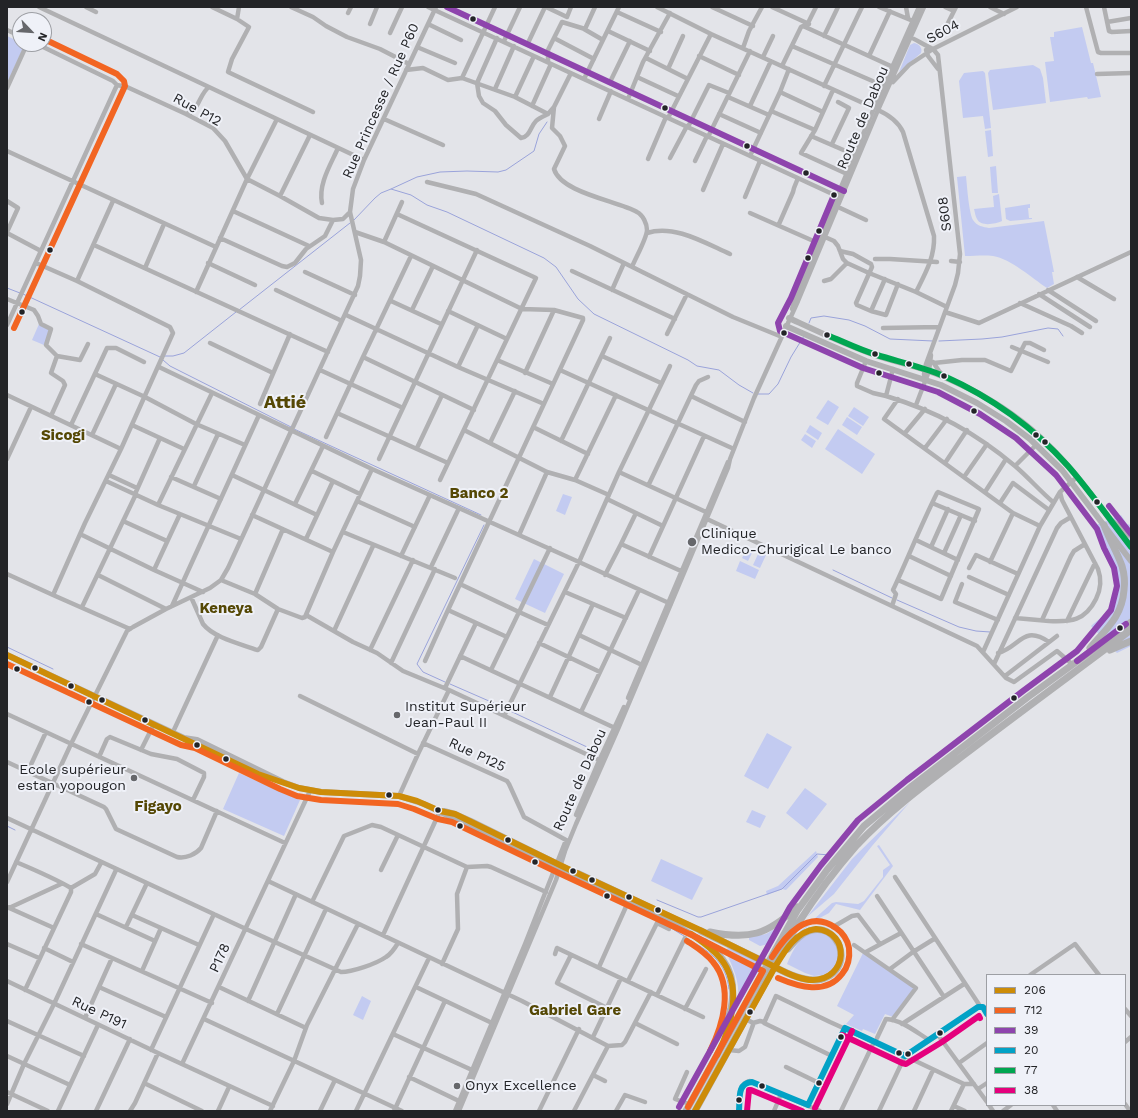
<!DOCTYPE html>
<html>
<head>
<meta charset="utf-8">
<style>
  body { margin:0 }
  #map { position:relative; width:1138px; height:1118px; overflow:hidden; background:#e3e4e9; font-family:"Work Sans",sans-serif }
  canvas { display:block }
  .frame { position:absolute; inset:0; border:8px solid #232427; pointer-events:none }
  .legend { position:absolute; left:986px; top:974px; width:140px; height:132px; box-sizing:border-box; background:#eff1f8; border:1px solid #9d9fa4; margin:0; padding:5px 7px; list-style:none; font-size:12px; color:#232427 }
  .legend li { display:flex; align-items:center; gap:8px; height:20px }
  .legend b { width:20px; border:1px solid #9d9fa4 }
  .north { position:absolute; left:12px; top:12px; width:40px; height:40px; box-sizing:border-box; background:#eff1f8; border:1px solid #9d9fa4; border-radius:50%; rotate:115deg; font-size:11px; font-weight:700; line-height:16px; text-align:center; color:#232427 }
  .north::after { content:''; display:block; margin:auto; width:14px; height:18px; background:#66676b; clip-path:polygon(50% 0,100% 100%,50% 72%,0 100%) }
</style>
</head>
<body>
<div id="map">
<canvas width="1138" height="1118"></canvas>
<div class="frame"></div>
<ul class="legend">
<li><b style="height:5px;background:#cd8c08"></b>206</li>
<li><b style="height:5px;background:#f26522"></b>712</li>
<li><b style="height:5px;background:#8e44ad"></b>39</li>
<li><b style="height:5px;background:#02a2c6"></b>20</li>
<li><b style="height:5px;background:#00a651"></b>77</li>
<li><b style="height:5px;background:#e5007d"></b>38</li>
</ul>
<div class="north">N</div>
</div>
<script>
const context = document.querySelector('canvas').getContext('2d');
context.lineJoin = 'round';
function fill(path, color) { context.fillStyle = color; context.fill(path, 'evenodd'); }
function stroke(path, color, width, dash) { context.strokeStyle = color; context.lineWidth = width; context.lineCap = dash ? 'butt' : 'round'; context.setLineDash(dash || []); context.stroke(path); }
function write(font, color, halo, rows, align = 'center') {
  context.font = font + ' "Work Sans",sans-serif'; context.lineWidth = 4; context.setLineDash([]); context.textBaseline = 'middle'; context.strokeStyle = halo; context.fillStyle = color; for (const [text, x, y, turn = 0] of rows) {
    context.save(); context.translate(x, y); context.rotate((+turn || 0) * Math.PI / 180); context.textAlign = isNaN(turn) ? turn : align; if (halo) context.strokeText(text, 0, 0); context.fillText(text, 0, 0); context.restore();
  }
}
fill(new Path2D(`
  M1082,27l9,36h2l8,34 -13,2 -1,-2 -37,5 -5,-40 9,-1 -4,-24h4v-5z
  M7,36l13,6v2h5l-18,39z
  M914,43c5,1 9,5 7,10l-22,19 11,-27z
  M1033,65l7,4 3,9 3,25 -53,7 -5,-37 2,-3z
  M983,71l2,2 6,55 -6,1 -2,-13 -20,2 -4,-37 5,-8z
  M991,130l2,26 -5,1 -3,-26z
  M996,166l2,27h-6l-2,-26z
  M966,176c1,10 3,37 7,44 4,6 10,7 16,8l55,-7 10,51h-2l2,12 -7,4c-15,-10 -36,-29 -54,-32 -9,-1 -18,0 -28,0l-8,-79z
  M999,194l3,27c-7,3 -21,6 -25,-2 -2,-3 -2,-7 -3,-10l20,-2 -1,-11z
  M1030,204v4h-2l1,10h3v1l-22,2 -4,-2 -1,-11z
  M39,324l12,5 -7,16 -12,-5z
  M828,400l11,7 -11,18 -12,-7z
  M854,407l15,10 -6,9 -15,-10z
  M847,417l15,10 -5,8 -15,-10z
  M810,425l12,8 -4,7 -12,-8z
  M838,429l37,25 -13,20 -37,-25z
  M805,434l11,7 -4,7 -11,-8z
  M563,494l9,3 -7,18 -9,-4z
  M1121,515l6,9 4,1v121l-14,7 -26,-27c5,-5 12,-9 16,-15 20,-31 3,-57 -11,-86z
  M747,548l6,3 -5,10 -6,-3z
  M759,552l7,3 -6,13 -7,-3z
  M534,559l30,15 -19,39 -30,-14z
  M740,561l19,9 -4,9 -19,-8z
  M767,733l25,14 -24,42 -24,-13z
  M239,773l61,27 -16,36 -61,-27z
  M805,788l22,16 -20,26 -21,-17z
  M910,802l-38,44 -38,48 -27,23 45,-58z
  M752,810l14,6 -6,12 -14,-6z
  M879,845l14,21 -33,44 -24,-6 -7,9 -13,7 -23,18 39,-35 4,-1 22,2 6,-3 19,-24v-7l7,-5 -13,-19z
  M816,851l2,6 -32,33 -4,-1 -15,6 -1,-4 12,-5z
  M661,859l42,19 -11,22 -41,-19z
  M778,927l3,2 -8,14 -13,3 -11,-6v-3l17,-3z
  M819,932l9,3 6,6 5,16 -2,7 -7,7 -7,4 -9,1 -9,-3 -18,-9c7,-16 13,-30 32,-32z
  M728,947l35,17 -22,36 -3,-1c2,-18 -5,-31 -12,-47z
  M863,953l52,35 -22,29 -8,-3 -10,20 -12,-5 -1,2 -16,-7 8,-9 -17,-9z
  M362,996l9,5 -8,19 -10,-5z`), '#c3cbf1');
stroke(new Path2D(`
  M391,189l26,-12 23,-5 27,-1 31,1 8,-2 28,-19 5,-17 8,-12
  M354,220l21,-22 6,-5 10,-4 20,6 16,10 20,7 97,46 12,9 22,32 16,15 94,46 9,6 22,4 20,15 14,8
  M7,288l13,5
  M23,294l137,63
  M239,310l111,-87
  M809,323l2,-5 13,-2 25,4 16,6 25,13 43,2
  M939,341l43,-2 20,-2 46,-9 10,1 5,7
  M164,356h9l11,-3 52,-41
  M163,360l7,6 121,61
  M758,394h11l9,-10 13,-27 13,-21
  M294,429l187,86
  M833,570l59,28
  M897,600l62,27 17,4 14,1
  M7,647l46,22
  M445,682l-22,-10 -6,-8 67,-139
  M450,684l55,24
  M508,710l79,37
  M7,826l8,4
  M657,900l41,17h3l81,-28 35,-35 13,1
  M671,928l13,8
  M686,938c23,13 40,23 43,51
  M711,1050l14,-30 3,-12`), '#9aa3da', 1);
stroke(new Path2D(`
  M39,7l325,153
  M86,7l10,5
  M212,7l25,12 12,8 -17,32 -4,13 85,40
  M291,7l22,10 13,9 21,11 33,12 29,15
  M428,7l413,191
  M546,7l21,10 4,-10
  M657,7l54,27 163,74
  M712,7l41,19
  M772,7l37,17
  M879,7l34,14
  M906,7l2,11
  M945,7l9,4
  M990,7l14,7
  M1086,7l12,45 3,1h30
  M1104,7l5,24 3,1 19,-1
  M617,12l44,20
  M348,13l3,-6
  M237,19l2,-12
  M1107,22l24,-4
  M370,24l7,-17
  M428,24l33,16
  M807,25l9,-18
  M584,29l19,11
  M7,30l13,6
  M937,30l6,2 1,-1 12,-24
  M608,31l42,20
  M390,33l12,-26
  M824,36l14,-29
  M908,36c9,4 16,9 25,13
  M497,38l-20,45 2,13 4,7 12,8 11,14 15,13c9,-1 9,-11 15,-17 3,-3 8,-5 12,-7
  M554,38l40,21
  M504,41l16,-34
  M528,43l17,-36
  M37,44l76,37 4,4
  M792,46l92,40
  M417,47l38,16
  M743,48l6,-17 13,-24
  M926,50l2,6 10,13
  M699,56l40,19
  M869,56l21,-45
  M763,57l10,-21
  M646,58l42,21
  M548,62v-12l14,-28 23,7 10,-22
  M782,66l19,-39 2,-1 90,41
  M668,69l15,-33
  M406,70l17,-2 25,12 14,-2 53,19 33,17 6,-7 -2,21 8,8 5,10 -11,23c7,24 64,32 83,43 6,3 10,12 10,18 0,8 -12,29 -15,37
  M1097,74l34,-1
  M637,77l41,19
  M462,78l33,-71
  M584,79l35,-72
  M611,80l19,-39
  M893,82l16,-17 24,-16 84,-42
  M117,85l10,2 59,27 27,14 12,13 22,38
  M824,86l38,-79
  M7,88l20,-44
  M495,89l19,-43
  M833,90l-18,40 -14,23 46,21
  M780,92l43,20
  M515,97l19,-41
  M728,97l41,18
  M628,99l15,-37 27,-49
  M532,106l19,-42
  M750,106l21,-45
  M554,107l17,-34
  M878,110c11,5 20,11 25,22l31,104c1,21 -9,38 -18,56
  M771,111l44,19
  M186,114c13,-2 13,-20 23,-27
  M719,114l42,19
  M668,118l43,-84
  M384,119l59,26
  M599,119l12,-28
  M688,127l21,-42 20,8
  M811,136l44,19
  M708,137l42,-86
  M832,144l17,-36 -11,-6
  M7,151l209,96
  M750,156l30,-64 9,-23
  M670,158l17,-32
  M648,159l18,-42
  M695,161l12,-25
  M247,179l33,17 39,22 14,2
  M427,182l49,12 114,52 143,71 49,20
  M703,190l20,-46
  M280,196l30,-61
  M745,197l15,-36
  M7,201l11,7 -11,24
  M322,203c-4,-19 9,-39 16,-55
  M838,207l28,13
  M233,211l76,35
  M750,213l68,30
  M397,214l139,64 -96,202
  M779,224l14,-32 1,-4 4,-10
  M355,232l29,10 138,67 32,1 29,8v2l-135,290 -23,51
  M7,233l34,18
  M647,233c27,-9 58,10 83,21
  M825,237l9,4 4,5 5,13 4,4 22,10 47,19 31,15
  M220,238l62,28 5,1 8,-4 11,-14 19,-13 8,-16 10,-1 7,-7
  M384,242l18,-40
  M94,245l234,107
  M840,251l13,3 18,10 1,3 -16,36 1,2 14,6 15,4 12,-31
  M875,259h15l47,3
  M951,261l9,1
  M36,263l41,18 93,46 3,6 -52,116 -36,74 -32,72
  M208,263l47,22
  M145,268l19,-44
  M572,271l103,48
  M305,272l50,23
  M1077,277l37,22
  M77,281l36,-80
  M824,281l7,-2 16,-16
  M276,290l66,31
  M612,290l12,-27
  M1048,290l48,31
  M196,292l51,-113 30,-60
  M1039,294l51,33
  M7,299l27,11 4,6 3,8 10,5 -5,16 11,11 -6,17 12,8 2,4 -14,31
  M391,301l50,23
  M1020,303l51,23 11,7
  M792,309l6,-19 76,-182 45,-101
  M412,310l21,-44
  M448,311l59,28
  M871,311l14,-32
  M945,312l34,11 152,-71
  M346,315l112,52 86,37
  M7,325l110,-240
  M883,328l56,-1
  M667,334l20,-40
  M210,343l63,30
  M1012,347l36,15
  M57,356l23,4 8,-16
  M602,356l59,27
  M363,357l111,53
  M497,360l56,24
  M866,361l-9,22v3l16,7 13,3
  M933,362l6,9 4,4
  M934,363l28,-3h23l26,11 14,-28h5l14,7
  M159,367l213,102 207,93 92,42
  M458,367l20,-42
  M893,369l-7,27c50,15 90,37 129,70 13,11 25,25 38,36
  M320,370l83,38
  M560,370l174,79
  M525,373l29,-63
  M95,374l50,23 51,27 49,21
  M925,379l-1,-5 2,-10 29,-79 3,-12 2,-19 -22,-199 -5,-6
  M7,395l114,54
  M691,396l54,26
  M898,399l-14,20 129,94 27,13
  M260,404l30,-70
  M916,405l13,-34 2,-16
  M337,413l111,50
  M71,425l36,-77h9l28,14
  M132,425l52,24
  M533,427l55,27
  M464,430l83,42 28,8 34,15
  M905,433l20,-24
  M92,435l24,-51
  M326,437l37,-80 48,-101
  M561,441l49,-103
  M490,443l25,-52
  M417,448l25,-53
  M925,448l22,-29
  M7,459l24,-52
  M379,459l98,-209
  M945,463l22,-33
  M1015,466l21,-21
  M312,471l48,23
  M619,472l87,40
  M109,475l28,13
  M232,475l85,40
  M171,477l50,22
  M964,477l23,-33
  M575,480l41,-85
  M106,481l52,24 83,34
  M649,484l47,-99 3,-4 9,-4
  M194,486l24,-52
  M985,492l21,-33
  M135,494l25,-56
  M607,499l56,27
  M357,501l58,26
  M932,503l43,18
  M1000,503l13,-20 36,27
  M295,504l28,-58
  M158,505l54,-112
  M636,513l-15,31 60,27
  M252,515l81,37
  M707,519l270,127 29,32 8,4 43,-31 16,14
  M123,521l44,20
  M343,532l112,46
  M80,534l74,36 49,22
  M519,535l28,-63
  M306,539l27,-58
  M916,540l42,20
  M931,547l17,-38
  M944,553l17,-38
  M401,556l29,-61
  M909,556l42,20
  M649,557l55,-121
  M990,562l23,-49
  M431,567l28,-59
  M969,568l7,-13 42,19
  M154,570l26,-56
  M7,574l46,21 77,34
  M98,575l68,34
  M605,575l16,-31
  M969,577l40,18
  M221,580l34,14 28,-65
  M460,584l59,28 29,13
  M962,584l-7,18 43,18
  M565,592l61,26
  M255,594l23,15 24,9 3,-1 28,-65 39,-83
  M191,597l12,27c11,14 38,20 54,26h1l3,-3 17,-38
  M172,606l87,-191
  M892,606l4,-12 -3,-4c15,-32 28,-65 44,-97l1,-1 41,17 -38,90 -43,-19
  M82,607l54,-113
  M448,610l59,27
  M306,615l47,27 24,11 26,18 46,19
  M1015,618c11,1 22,2 34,3 22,1 36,0 47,-22 5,-10 6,-19 2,-30l-36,-69 -2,-8 17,-15
  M1042,620l29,-64 3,-5 11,-7
  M1067,621l28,-58
  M334,631l39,-85
  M579,635l63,30
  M539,643l61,29
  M370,650l43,-90
  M983,652l57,-126 20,-34
  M998,653c22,-6 25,-29 51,-11
  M460,656l155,72
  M391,663l44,-94
  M994,664l63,-136 4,-5 10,-6
  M491,670l59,-122
  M1005,676l52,-40
  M445,688l31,-65
  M300,696l118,58
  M550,697l43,-93
  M628,698l100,-236
  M581,712l58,-122
  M7,714l278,129
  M504,716l75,-154 40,-90 51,-106
  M173,732l45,-97
  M423,743l84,38 2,3 15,33 42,23
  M141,750l13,-26
  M99,757l8,-18 3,-2 41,17 26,5 27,14v4l-11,23
  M7,762l97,45 2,2 10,20 61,28c9,2 19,-3 24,-9l16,-37
  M28,771l18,-39
  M399,796l19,-42 31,-64 152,71
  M576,815l23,-54 25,-54
  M7,818l239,111 95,43c11,0 35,-8 45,-15 5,-3 9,-9 12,-14
  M16,862c19,8 38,16 55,26
  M381,870l17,-35
  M895,877l85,129
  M268,881l254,120 86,45 14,-1 3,-3 26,-50
  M7,882l64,-138 56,-113 6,-4 33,-18 44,-21 11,-8 7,-12 130,-282 2,-10 1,-16 -11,-48 3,-23 11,-29 72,-153
  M877,896l67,101
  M312,902l32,-66 28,-11 9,2 86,40 20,-1 4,1 55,25
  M7,907l47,21
  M9,908l52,-24
  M96,914l59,27
  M132,915l67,30
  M657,923l12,6
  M126,927l21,-44
  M833,927l19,-11 6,-1 22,29
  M383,935l57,-124
  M7,944l32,14
  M81,944l131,59
  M854,945l62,43 -24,32
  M44,948l29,14
  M866,952l35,-19
  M555,954l2,-6 146,69
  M571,955l-14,28 50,25
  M442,964l16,-35 -1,-35 10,-27
  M599,967l30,-67
  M890,969l23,-17 21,-13
  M142,971l19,-43
  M1030,975l45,-31 24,31
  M7,981l151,72 115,53
  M628,981l32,-64
  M99,987l67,30
  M219,987l87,41
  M416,987l76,36
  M25,990l46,-98v-4l24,-14 6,-11
  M657,995l28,-57
  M248,1001l48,-107
  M685,1009l21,-40
  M1125,1009l6,7
  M277,1014l49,-105
  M85,1018l27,-60
  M204,1019l198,92
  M7,1021l77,35
  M635,1023l42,21
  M753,1023l7,-2 4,1
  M902,1024l62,-40
  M393,1034l79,36
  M938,1035l49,67
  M593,1037l28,-59
  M877,1038l9,-19c16,1 30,13 43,21
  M1125,1042l6,-5
  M151,1050l63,-136
  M729,1050l10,1 6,-4 8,-22v-2l-7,-4
  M7,1056l63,29
  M832,1056l-68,-33 12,-27 54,26 75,34 33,-21 40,-28h5l4,7
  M959,1063l28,-20
  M182,1064l128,-273
  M786,1067l33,16
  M687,1072l-12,27 14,5
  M593,1075l12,6
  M409,1077l50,24
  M144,1083l58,28
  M978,1089l9,-6
  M7,1092l41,19
  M7,1104l17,-40 30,-60 62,-134
  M1125,1104l5,7
  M808,1105l37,-77
  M989,1105l4,6
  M1053,1105l4,6
  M954,1106l11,5
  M58,1111l40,-86
  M96,1111l34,-72
  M130,1111l5,-8 23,-50
  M218,1111l11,-24
  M270,1111l24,-50 13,-36 51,-101
  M320,1111l15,-31
  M356,1111l73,-153
  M394,1111l51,-110
  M455,1111l70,-167 41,-104
  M459,1111l97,-231 9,-29 11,-27 42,-95 60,-142 50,-119 2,-9 24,-61 44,-97 80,-191 46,-103
  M539,1111l40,-82
  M574,1111l34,-65
  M616,1111l9,-16 20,7
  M739,1111c1,-11 -3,-27 11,-30l70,30
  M774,1111l7,-17
  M841,1111l33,-69
  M879,1111l26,-55 59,28h10
  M914,1111l19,-41
  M951,1111l13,-27
  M1003,1111l8,-6`), '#b0b0b2', 4.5);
stroke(new Path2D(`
  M789,318c28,13 57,27 86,37 23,8 47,12 69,22 31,13 62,31 88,53 38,32 69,78 99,117
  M786,326l80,35 75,24 36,18 29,18 24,18 32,31 69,91
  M7,655l177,83 10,6 28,13
  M184,738l13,2 86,42 16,6 22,4 78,4 25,8 250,120 31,18
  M444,811l11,3 16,7 97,48
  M578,873l123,58`), '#b0b0b2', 6);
stroke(new Path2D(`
  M1112,522l12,10 7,3
  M1090,648c16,-19 32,-31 34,-58 1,-7 0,-17 -2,-24 -5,-14 -13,-27 -18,-41
  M1110,650l21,-9
  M701,931c21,10 42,21 64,31 15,8 34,19 52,18 9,-1 18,-6 22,-15 8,-18 -9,-42 -30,-34 -9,3 -15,11 -21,18
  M710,932c39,8 57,3 87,-25
  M705,942c6,6 13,11 18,18 16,21 9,48 3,72
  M686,1111l111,-200 30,-41 37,-44 48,-40 116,-89 103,-75
  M695,1111l102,-186c18,-28 38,-55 60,-80 32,-34 70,-62 107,-90 55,-42 111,-83 167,-125`), '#b0b0b2', 7);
stroke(new Path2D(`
  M7,655l251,119 41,14 22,4 78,4 18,5 23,10 15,3 111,54 134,62 75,37
  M816,929c36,3 31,51 -3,51 -13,0 -27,-7 -38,-13 9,-15 21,-36 41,-38z
  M691,934c10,7 21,14 29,24 23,27 12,68 -3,97
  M695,1111l80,-144`), '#cd8c08', 6);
stroke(new Path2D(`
  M14,328l111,-242 -1,-5 -7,-7 -73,-35
  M7,664l174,81 14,3 85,41 17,7 24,4 77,4 16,5 24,10 14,3 111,53 133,62 67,34 -75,136
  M687,941c9,6 19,12 26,21 21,25 10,63 -3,89
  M772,957c13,-21 36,-49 64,-29 6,4 12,12 13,20 1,9 -1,19 -7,26 -16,21 -43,13 -64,4`), '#f26522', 6);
stroke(new Path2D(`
  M447,7l397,184
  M1109,506l22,28
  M1077,661l49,-37
  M679,1107l111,-200 31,-42 37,-45 49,-40 116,-89 54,-40 34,-41 6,-24 -3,-18 -10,-20 -7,-19 -41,-54 -40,-37 -36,-24 -42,-22 -75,-24 -83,-37 -2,-8 13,-25 43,-103`), '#8e44ad', 6);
stroke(new Path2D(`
  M845,1028l60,28 73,-49h5l4,7
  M808,1105l37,-77
  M739,1111c1,-12 -2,-28 13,-29l56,23`), '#02a2c6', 6);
stroke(new Path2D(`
  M827,335c17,7 33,15 50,20 23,7 46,12 67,21 47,21 89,51 124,90 22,25 42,54 63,81`), '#00a651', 6);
stroke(new Path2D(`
  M842,1035l60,28 4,1 36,-22 37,-26 1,2
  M815,1108l37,-77
  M747,1111l2,-21h2l51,21`), '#e5007d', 6);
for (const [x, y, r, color] of [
  [473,19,3.5,"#232427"],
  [665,108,3.5,"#232427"],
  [747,146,3.5,"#232427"],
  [806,173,3.5,"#232427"],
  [834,195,3.5,"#232427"],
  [819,231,3.5,"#232427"],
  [50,250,3.5,"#232427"],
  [808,258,3.5,"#232427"],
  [22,312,3.5,"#232427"],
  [784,333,3.5,"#232427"],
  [827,335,3.5,"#232427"],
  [875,354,3.5,"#232427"],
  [909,364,3.5,"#232427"],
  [879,373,3.5,"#232427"],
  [944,376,3.5,"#232427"],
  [974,411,3.5,"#232427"],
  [1036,435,3.5,"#232427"],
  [1045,442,3.5,"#232427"],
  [1097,502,3.5,"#232427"],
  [692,542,5,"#66676b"],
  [1120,628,3.5,"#232427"],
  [35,668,3.5,"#232427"],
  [17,669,3.5,"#232427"],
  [71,686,3.5,"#232427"],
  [1014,698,3.5,"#232427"],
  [102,700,3.5,"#232427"],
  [89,702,3.5,"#232427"],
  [397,715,4,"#66676b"],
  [145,720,3.5,"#232427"],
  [197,745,3.5,"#232427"],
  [226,759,3.5,"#232427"],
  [134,778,4,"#66676b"],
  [389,795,3.5,"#232427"],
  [438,810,3.5,"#232427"],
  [460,826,3.5,"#232427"],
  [508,840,3.5,"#232427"],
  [535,862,3.5,"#232427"],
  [573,871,3.5,"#232427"],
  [592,880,3.5,"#232427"],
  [607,896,3.5,"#232427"],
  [629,897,3.5,"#232427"],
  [658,910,3.5,"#232427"],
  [750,1012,3.5,"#232427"],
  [940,1033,3.5,"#232427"],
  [841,1037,3.5,"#232427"],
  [899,1053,3.5,"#232427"],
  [908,1054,3.5,"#232427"],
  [819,1083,3.5,"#232427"],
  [457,1086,4,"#66676b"],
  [762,1086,3.5,"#232427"],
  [739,1100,3.5,"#232427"]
]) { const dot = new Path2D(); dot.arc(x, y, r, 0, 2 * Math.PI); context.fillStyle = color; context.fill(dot); stroke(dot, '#eff1f8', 1.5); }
write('14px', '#232427', '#eff1f8', [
  ["S604",943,32,-28],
  ["Rue Princesse / Rue P60",381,101,-66],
  ["Rue P12",197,110,29],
  ["Route de Dabou",863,118,-67],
  ["S608",945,214,-97],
  ["Rue P125",477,755,25],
  ["Route de Dabou",580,780,-66],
  ["P178",220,958,-65],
  ["Rue P191",99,1013,25]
]);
write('14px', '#232427', '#eff1f8', [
  ["Clinique",701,534],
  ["Medico-Churigical Le banco",701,550],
  ["Institut Supérieur",405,707],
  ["Jean-Paul II",405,723],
  ["Ecole supérieur",126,770,"right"],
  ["estan yopougon",126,786,"right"],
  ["Onyx Excellence",465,1086]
], 'left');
write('bold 15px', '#544704', '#eff1f8', [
  ["Sicogi",63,436],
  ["Banco 2",479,494],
  ["Keneya",226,609],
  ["Figayo",158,807],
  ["Gabriel Gare",575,1011]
]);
write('bold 18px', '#544704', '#eff1f8', [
  ["Attié",285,403]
]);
</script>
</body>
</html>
